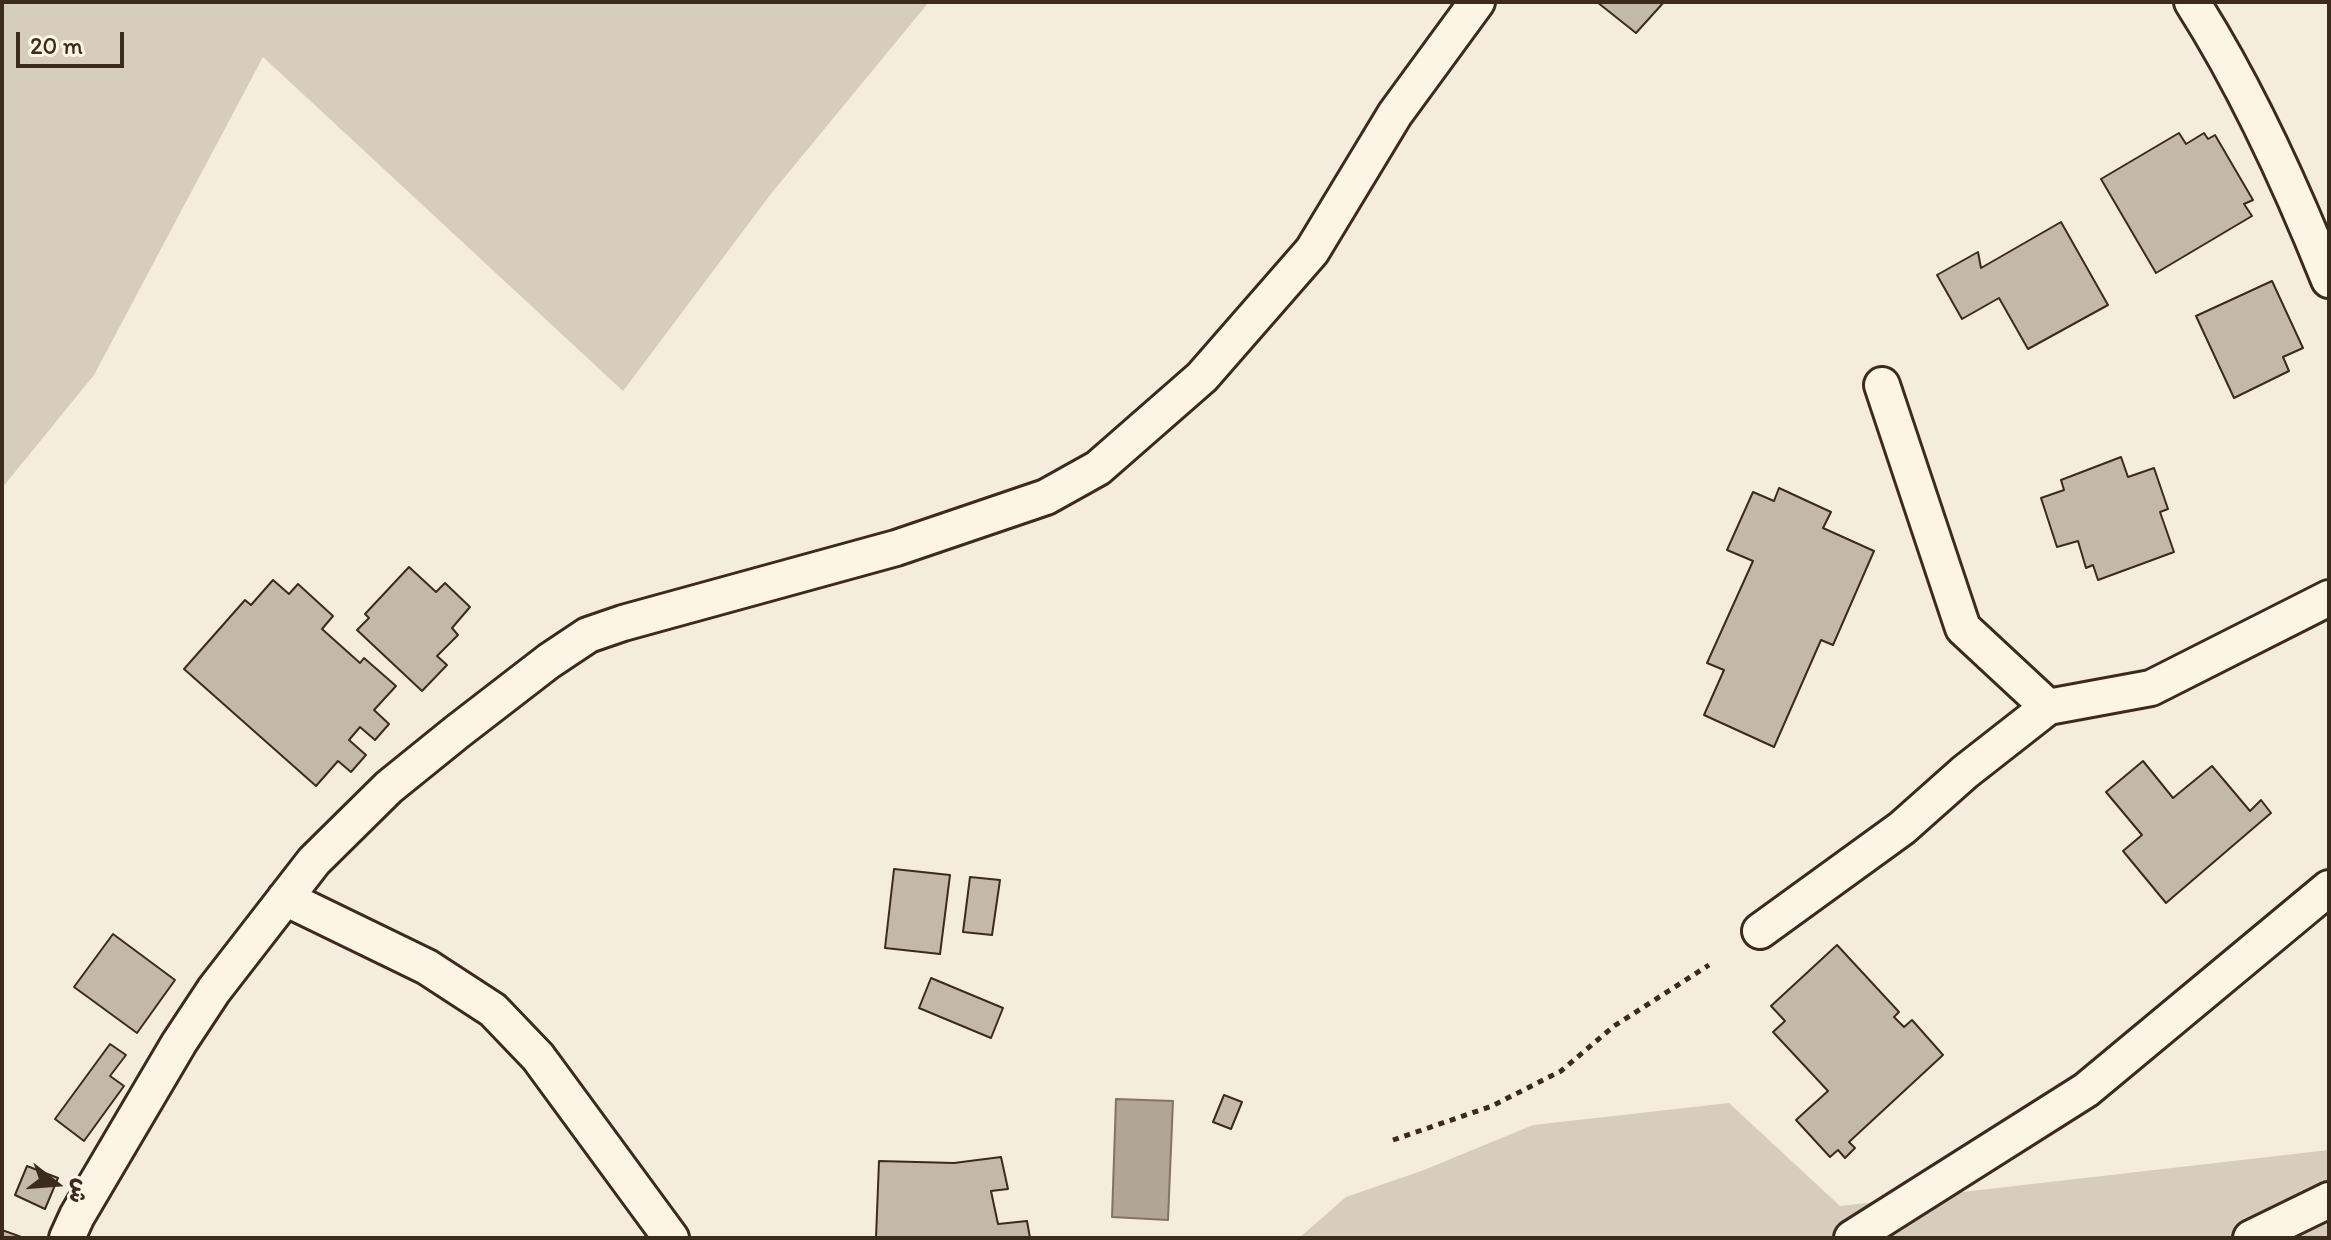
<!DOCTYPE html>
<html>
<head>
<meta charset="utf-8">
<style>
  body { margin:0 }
  #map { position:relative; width:2331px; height:1240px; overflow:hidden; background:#f4eddd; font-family:Itim,"Playpen Sans Arabic",sans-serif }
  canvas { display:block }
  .frame { position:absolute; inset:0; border:4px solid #3b2a1e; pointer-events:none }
  .north { position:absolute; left:16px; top:1144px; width:80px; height:80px; -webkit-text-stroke:6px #fcf5e5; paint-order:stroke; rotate:107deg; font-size:22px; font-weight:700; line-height:32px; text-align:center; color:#3b2a1e }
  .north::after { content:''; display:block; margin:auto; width:28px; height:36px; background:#3b2a1e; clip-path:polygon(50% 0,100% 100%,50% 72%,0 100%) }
  .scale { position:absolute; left:16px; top:32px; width:108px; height:36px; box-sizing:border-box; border:4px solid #3b2a1e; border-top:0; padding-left:10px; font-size:24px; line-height:28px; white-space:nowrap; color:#3b2a1e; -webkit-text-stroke:6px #fcf5e5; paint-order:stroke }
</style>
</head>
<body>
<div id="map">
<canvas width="2331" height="1240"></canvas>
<div class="frame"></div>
<div class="north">ش</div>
<div class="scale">20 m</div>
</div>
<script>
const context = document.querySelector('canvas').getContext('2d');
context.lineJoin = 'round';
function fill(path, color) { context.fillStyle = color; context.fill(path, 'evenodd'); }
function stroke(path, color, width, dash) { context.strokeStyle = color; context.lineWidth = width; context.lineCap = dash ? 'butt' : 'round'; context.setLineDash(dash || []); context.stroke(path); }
fill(new Path2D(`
  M2,2h927l-159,193 -147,196 -360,-334 -169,318 -92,113z
  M1729,1103l111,103 489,-56v88h-1030l47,-41 78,-27 109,-45z`), '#d6cdbd');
const water = new Path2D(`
  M1116,1099l57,2 -5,119 -56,-3z`);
fill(water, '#b0a596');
stroke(water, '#817466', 2);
const building = new Path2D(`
  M1597,2h67l-28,31z
  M2179,133l7,11 18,-11 4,6 7,-4 38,65 -9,4 8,12 -96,57 -55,-94z
  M2061,222l47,83 -80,44 -29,-51 -37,21 -25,-44 41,-23 3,16z
  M2272,281l31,67 -20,9 6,14 -55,27 -38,-82z
  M2121,457l7,20 26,-9 14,41 -8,3 14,40 -76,28 -5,-15 -7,3 -8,-27 -21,6 -16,-49 23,-8 -3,-10z
  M1779,488l52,24 -8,16 51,23 -41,94 -12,-5 -47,107 -70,-32 20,-45 -17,-7 46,-102 -26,-11 26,-58 21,9z
  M409,567l27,25 9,-9 25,24 -18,21 6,7 -21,21 10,9 -25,26 -65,-61 12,-12 -4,-4z
  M273,580l16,14 9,-10 35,32 -11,13 38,34 4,-5 32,28 -22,24 15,14 -14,16 -15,-13 -11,13 17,15 -15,17 -13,-11 -22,25 -132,-117 61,-69 6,5z
  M2143,761l30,37 39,-32 38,45 11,-11 10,13 -105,90 -43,-52 19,-16 -36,-43z
  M894,869l56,6 -10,79 -55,-6z
  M970,877l30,3 -8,55 -29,-3z
  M113,934l62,46 -38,53 -63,-46z
  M1837,945l62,67 -5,5 10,10 8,-7 31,35 -94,87 6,6 -10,10 -7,-8 -8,7 -34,-37 32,-29 -55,-59 12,-11 -14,-15z
  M931,978l72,30 -12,30 -72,-30z
  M110,1044l16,11 -16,21 14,10 -40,55 -29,-22z
  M1224,1095l18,7 -11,27 -18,-7z
  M1001,1157l7,32 -17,2 7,33 29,-3 3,17h-154l3,-77 75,2z
  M27,1166l31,12 -13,31 -30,-14z
  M2,1230l22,8h-22z`);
fill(building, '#c3b9aa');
stroke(building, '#3b2a1e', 2);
const minor = new Path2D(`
  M2192,2c55,86 99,183 137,278
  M1882,385l81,243 85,79 103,-19 178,-90
  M285,898l142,69 66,43 45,47 133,181
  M1760,931l142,-103 63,-56 83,-65
  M67,1238l10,-22 102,-173 35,-53 100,-129 75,-74 68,-55 92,-71 39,-26 35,-12 273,-75 150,-51 52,-29 104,-91 110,-126 83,-137 82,-112
  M1852,1238l234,-148 243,-202
  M2251,1238l78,-38`);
stroke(minor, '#3b2a1e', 40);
stroke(new Path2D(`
  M1393,1140l99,-34 69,-35 53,-45 95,-61`), '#3b2a1e', 5, [6, 6]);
stroke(minor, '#fcf5e5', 34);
</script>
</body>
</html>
